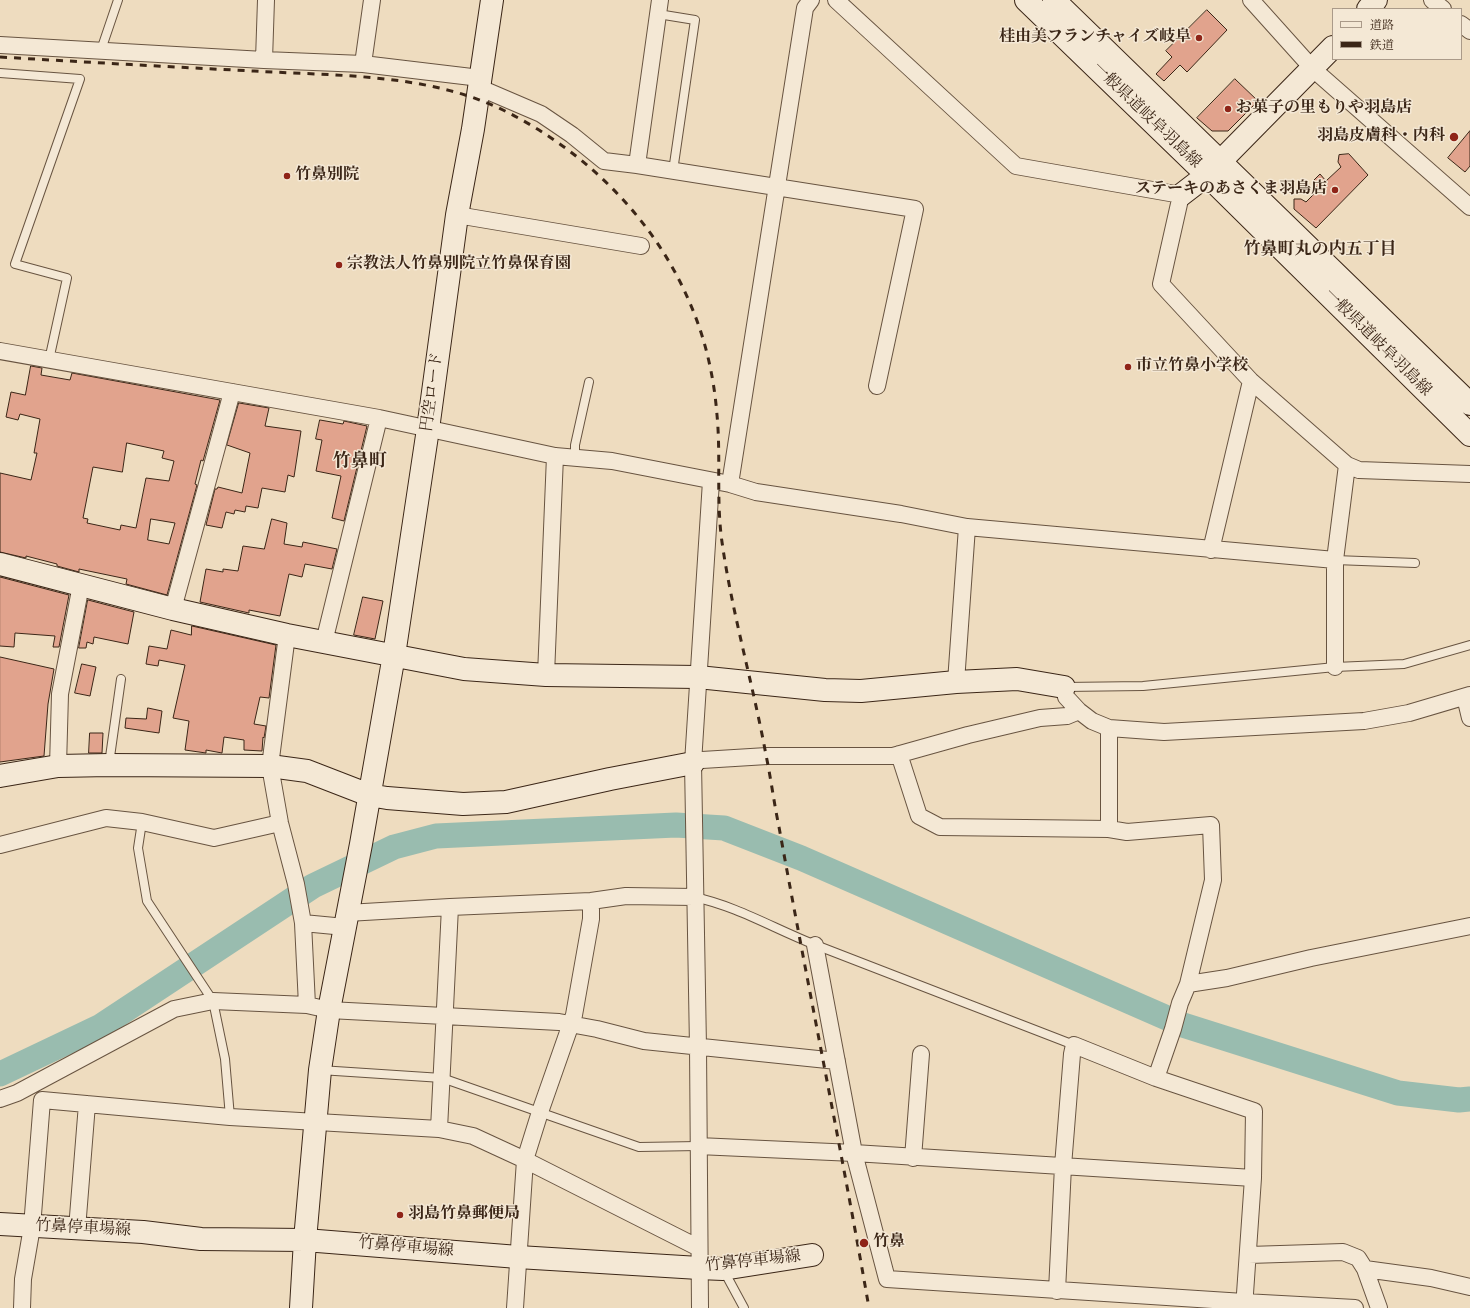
<!DOCTYPE html>
<html>
<head>
<meta charset="utf-8">
<style>
  body { margin:0 }
  #map { position:relative; width:1470px; height:1308px; overflow:hidden; background:#eedcbf; font-family:"IM FELL English","Noto Serif JP",serif }
  canvas { display:block }
  .legend { position:absolute; left:1332px; top:8px; width:130px; height:52px; box-sizing:border-box; background:#f4e8d5; border:1px solid #aa9a89; margin:0; padding:5px 7px; list-style:none; font-size:12px; color:#3b2617 }
  .legend li { display:flex; align-items:center; gap:8px; height:20px }
  .legend b { width:20px; border:1px solid #aa9a89 }
</style>
</head>
<body>
<div id="map">
<canvas width="1470" height="1308"></canvas>
<ul class="legend">
<li><b style="height:5px;background:#f4e8d5"></b>道路</li>
<li><b style="height:5px;background:#3b2617"></b>鉄道</li>
</ul>
</div>
<script>
const context = document.querySelector('canvas').getContext('2d');
context.lineJoin = 'round';
function stroke(path, color, width, dash) { context.strokeStyle = color; context.lineWidth = width; context.lineCap = dash ? 'butt' : 'round'; context.setLineDash(dash || []); context.stroke(path); }
function fill(path, color) { context.fillStyle = color; context.fill(path, 'evenodd'); }
function write(font, color, halo, rows, align = 'center') {
  context.font = font + ' "IM FELL English","Noto Serif JP",serif'; context.lineWidth = 3; context.setLineDash([]); context.textBaseline = 'middle'; context.strokeStyle = halo; context.fillStyle = color; for (const [text, x, y, turn = 0] of rows) {
    context.save(); context.translate(x, y); context.rotate((+turn || 0) * Math.PI / 180); context.textAlign = isNaN(turn) ? turn : align; if (halo) context.strokeText(text, 0, 0); context.fillText(text, 0, 0); context.restore();
  }
}
stroke(new Path2D(`
  M0,1074l101,-48 212,-140 81,-39 42,-11 240,-11 48,3 77,30 382,167 215,68 61,7 11,-1`), '#99bcaf', 25);
const building = new Path2D(`
  M1207,10l20,20 -40,42 -7,-7 -16,16 -8,-7 16,-17 -6,-6z
  M1235,79l23,22 -30,30h-16l-15,-13z
  M1470,131v35l-5,6 -17,-14z
  M1349,154l19,21 -52,53 -22,-19v-10h7l5,3 13,-13 -7,-7 8,-8 6,7 15,-14 -3,-5 1,-7z
  M31,366l11,2 -1,7 29,5 2,-7 148,27 -17,61 -2,-1 -6,24 2,1 -30,110 -41,-11 1,-5 -48,-10v3l-22,-6v-2l-31,-8v2l-26,-6v-79l31,7 6,-27h-3l6,-34 -20,-5 -2,6 -12,-3 5,-25 14,3zM127,443l37,8 -2,7 12,3 -5,20 -23,-3 -10,50 -15,-3 -1,5 -33,-7 1,-4 -5,-1 10,-51 29,5zM151,519l24,4 -6,21 -21,-4z
  M239,403l30,5 -4,18 36,5 -7,46 -6,-2 -3,17 -23,-4 -4,20 -12,-2 -1,6 -10,-2 -1,4 -8,-2 -4,16 -16,-3 9,-36h2l1,-2 24,6 8,-40 -23,-8z
  M320,420l23,4 1,-3 23,5 -23,95 -12,-3 9,-42 -25,-5 6,-31 -6,-1z
  M272,519l15,4 -3,21 18,3 1,-5 34,7 -5,20 -27,-5 -3,13 -13,-3 -9,42 -31,-6v3l-49,-11 6,-33 17,3v-3l15,2 5,-25 21,3z
  M0,577l69,18 -10,52h-6l2,-11 -40,-3 -1,14 -14,-1z
  M363,597l20,4 -8,38 -21,-4z
  M88,600l46,12 -6,32 -34,-7 -1,7 -6,-2 -1,6h-7z
  M192,626l84,19 -7,53 -9,-1 -6,27 12,2 -2,12 -1,-1 -1,14 -18,-1v-10l-20,-3 -2,16 -16,-3v3l-21,-3 4,-29 -16,-3 12,-53 -26,-5 -1,6 -12,-2 3,-18 18,3 4,-19 20,5z
  M0,657l54,12 -6,35 -4,52 -44,6z
  M82,664l14,3 -6,29 -15,-3z
  M148,708l14,3 -3,22 -34,-5 1,-10 20,1z
  M90,733h13l-1,20h-13z`);
fill(building, '#e1a38d');
stroke(building, '#3b2617', 1);
const lane = new Path2D(`
  M658,14l37,6 -22,151
  M101,50l17,-50
  M0,73l80,6 -65,185 52,14 -18,82
  M575,459v-14l14,-63
  M1335,560l80,3
  M1064,687l79,-1 192,-19 69,-3 66,-19
  M109,764l12,-85
  M142,822l-4,26 9,53 66,100 12,58 5,58
  M694,897c42,9 79,31 119,47 87,34 174,67 261,101
  M320,1070l122,8 197,69 59,-1
  M724,1271l20,37`);
const street = new Path2D(`
  M660,0l-23,165 278,44 -38,177
  M836,0l180,166 165,29 -20,89 90,97 96,84 12,5 111,4
  M1251,0l62,69 157,138
  M1432,0l11,9
  M1461,24l9,7
  M0,45l264,15 99,4 117,14
  M264,60l2,-60
  M363,64l9,-64
  M478,87l63,27 31,21 32,26 33,4
  M457,215l184,31
  M0,351l379,67 176,38 57,5 118,23 26,8 145,22 66,13 368,33
  M730,484l75,-476 6,-8
  M1211,550l40,-169
  M173,609l59,-217
  M287,635l-17,131 10,57 16,61 7,39 4,82 22,5 230,12 38,7 47,12 193,20
  M324,642l55,-224
  M1335,667v-107l12,-95
  M546,675l9,-219
  M956,682l11,-155
  M1064,687l2,10 13,14 13,10 17,7 55,4 200,-11 45,-8 61,-18
  M1465,697l5,21
  M1109,728v101l18,3 84,-7 2,55 -25,104 -8,19 -7,26 -17,49
  M899,754l20,62 21,11 169,2
  M693,763l9,-3 65,-4h126l75,-21 72,-17 27,-2 12,-5
  M58,766l2,-72 21,-109
  M0,845l106,-27 36,4 72,16 66,-15
  M347,913l103,-6 141,-6 35,-5 68,1
  M303,923l42,4
  M815,945l39,208 33,126 357,23 111,6
  M1188,984l39,-6 84,-20 159,-32
  M0,1099l17,-6 157,-84 39,-8 94,4
  M439,1129l11,-222
  M698,1146l156,7 399,25
  M913,1158l8,-104
  M77,1229l10,-125
  M1249,1255l94,-3 15,6 7,11
  M1057,1291l6,-125 9,-112 2,-9 82,33 98,33 -1,67 -9,130
  M22,1308l1,-29 9,-52 10,-127 188,17 209,12 34,7 52,24 174,88
  M515,1308l10,-148 15,-48 34,-97 17,-96v-18
  M700,1308l-2,-261 -5,-284 18,-282
  M1379,1308l-14,-39 66,9 39,9`);
const secondary = new Path2D(`
  M1026,0l181,175 263,260
  M1054,0l416,404
  M1368,9l8,-9
  M1181,195l26,-20 126,-128
  M0,564l173,45 114,26 177,34 82,6 152,2 127,13 36,1 95,-9 61,-3 47,8
  M0,776l58,-10 51,-1 161,1 37,5 62,24 18,3 76,6 43,-2 104,-23 83,-16
  M0,1224l143,8 58,7 104,1 213,17 181,11 24,1 89,-14
  M301,1308l4,-68 15,-170 9,-60 32,-166 33,-189 34,-226 29,-214 16,-86 19,-129`);
stroke(lane, '#685441', 10);
stroke(street, '#685441', 18);
stroke(secondary, '#3b2617', 24);
stroke(lane, '#f4e8d5', 8);
stroke(street, '#f4e8d5', 16);
stroke(secondary, '#f4e8d5', 22);
stroke(new Path2D(`
  M0,57c85,5 169,10 254,14 82,5 173,2 249,39 81,40 150,107 186,191 16,36 25,75 28,114 4,42 -1,85 5,127 10,71 31,142 44,213 5,24 8,48 13,72 29,160 62,320 90,481`), '#3b2617', 3, [7, 7]);
for (const [x, y, r, color] of [
  [1199,38,4,"#8f2418"],
  [1228,109,4,"#8f2418"],
  [1454,137,5,"#8f2418"],
  [287,176,4,"#8f2418"],
  [1335,190,4,"#8f2418"],
  [339,265,4,"#8f2418"],
  [1128,367,4,"#8f2418"],
  [400,1215,4,"#8f2418"],
  [864,1243,5,"#8f2418"]
]) { const dot = new Path2D(); dot.arc(x, y, r, 0, 2 * Math.PI); context.fillStyle = color; context.fill(dot); stroke(dot, '#f4e8d5', 1.5); }
write('bold 16px', '#3b2617', '#f4e8d5', [
  ["桂由美フランチャイズ岐阜",1191,38,"right"],
  ["お菓子の里もりや羽島店",1236,109],
  ["羽島皮膚科・内科",1445,137,"right"],
  ["竹鼻別院",295,176],
  ["ステーキのあさくま羽島店",1327,190,"right"],
  ["宗教法人竹鼻別院立竹鼻保育園",347,265],
  ["市立竹鼻小学校",1136,367],
  ["羽島竹鼻郵便局",408,1215],
  ["竹鼻",873,1243]
], 'left');
write('16px', '#3b2617', '#f4e8d5', [
  ["一般県道岐阜羽島線",1146,116,44],
  ["一般県道岐阜羽島線",1377,343,45],
  ["円空ロード",433,392,-82],
  ["竹鼻停車場線",83,1229,3],
  ["竹鼻停車場線",406,1248,5],
  ["竹鼻停車場線",753,1262,-6]
]);
write('bold 17px', '#3b2617', '#f4e8d5', [
  ["竹鼻町丸の内五丁目",1320,251]
]);
write('bold 18px', '#3b2617', '#f4e8d5', [
  ["竹鼻町",360,462]
]);
</script>
</body>
</html>
